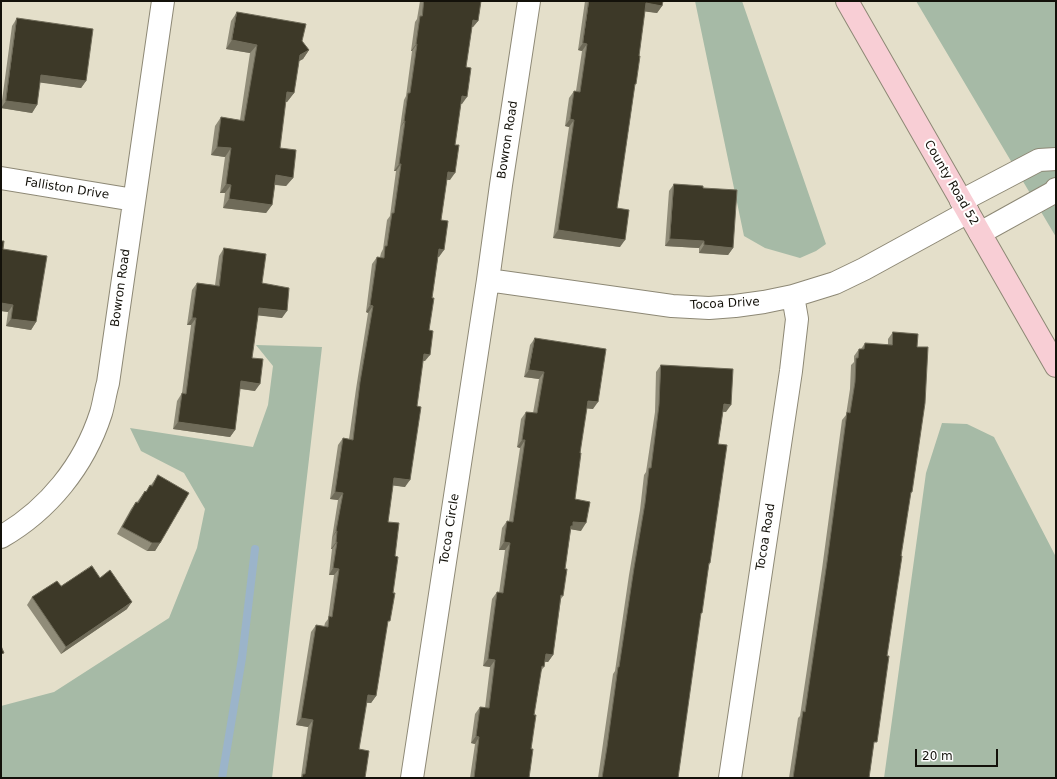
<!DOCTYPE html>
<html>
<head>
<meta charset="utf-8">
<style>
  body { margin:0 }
  #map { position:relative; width:1057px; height:779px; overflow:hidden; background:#e4dfca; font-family:"DejaVu Sans",sans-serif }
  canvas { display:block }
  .frame { position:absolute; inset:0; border:2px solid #13110a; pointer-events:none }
  .scale { position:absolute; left:915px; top:749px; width:83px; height:18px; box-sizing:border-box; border:2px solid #13110a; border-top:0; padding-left:5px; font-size:12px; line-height:14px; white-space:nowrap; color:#13110a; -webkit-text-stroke:3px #fff; paint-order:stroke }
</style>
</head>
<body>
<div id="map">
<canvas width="1057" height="779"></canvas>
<div class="frame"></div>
<div class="scale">20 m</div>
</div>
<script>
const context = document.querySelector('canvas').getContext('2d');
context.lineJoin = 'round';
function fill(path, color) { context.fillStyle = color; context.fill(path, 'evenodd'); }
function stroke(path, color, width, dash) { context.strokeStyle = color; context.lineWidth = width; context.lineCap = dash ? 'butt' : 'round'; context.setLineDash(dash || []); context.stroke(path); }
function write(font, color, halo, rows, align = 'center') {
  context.font = font + ' "DejaVu Sans",sans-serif'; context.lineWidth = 4; context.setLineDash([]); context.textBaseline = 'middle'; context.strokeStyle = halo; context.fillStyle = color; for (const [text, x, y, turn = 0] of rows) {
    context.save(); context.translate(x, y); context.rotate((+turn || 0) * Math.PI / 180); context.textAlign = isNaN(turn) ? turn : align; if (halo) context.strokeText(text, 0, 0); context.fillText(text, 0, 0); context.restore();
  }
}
fill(new Path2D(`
  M695,1h47l84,243 -10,7 -16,7 -35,-10 -21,-12z
  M916,1h140v236z
  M256,345l66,2 -50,431h-271v-72l53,-14 115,-74 28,-70 8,-39 -21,-36 -43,-22 -11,-23 123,19 15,-42 5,-39z
  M942,423l25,1 27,13 62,120v221h-172l42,-305z`), '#a6baa6');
stroke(new Path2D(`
  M222,778l20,-120 13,-109`), '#9bb4ca', 8);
const street = new Path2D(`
  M1,178l133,22
  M961,201l78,-41 17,-1
  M980,233l74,-41 2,-3
  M488,280l184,26 37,2 26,-2 29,-4 29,-6 42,-13 29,-14 104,-57
  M1,537c47,-27 83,-71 100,-124 3,-10 4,-20 7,-30l55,-382
  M412,778l76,-498 13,-95 28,-184
  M730,778l61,-407 6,-52 -4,-23`);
const secondary = new Path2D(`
  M847,1l209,365`);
stroke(street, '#8d8875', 24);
stroke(secondary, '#8d8875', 24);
stroke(street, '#fff', 22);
stroke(secondary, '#f8ced5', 22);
fill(new Path2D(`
  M420,1h61l-3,20 -5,6h-1l-6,40 -4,37 -1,-1 -11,77h-3l-6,40 -2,37h-1l-6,41 -7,63h-2l-18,126 -12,-2 -5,37 7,34 -8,70 -11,70 -5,7h-5l-7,46 6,29h-65l1,-1 7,-50 -12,-2 15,-93 5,-7 8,2 1,-4 3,-4 6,-44h-5l3,-26h-1l1,-11 6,-38 -8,-1 8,-54 5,-7 6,1 7,-50 12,-76 -2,-1 6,-48 5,-7h3l1,-4 2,-4 4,-29 3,-4 6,-45h-2l6,-43 4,-28 2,-4 6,-45h-1l4,-29 2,-3z
  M585,1h78l-1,5 -5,7 -12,-2 -10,74 -18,123 3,39 -67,-9 16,-111 -4,-1 4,-28 5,-7h2l6,-40 -4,-1z
  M237,12l65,29 7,9 -6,9 -4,2 -5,32 -7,9h-2l-5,46 13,30 -7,8 -11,-1 -3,20 -6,8 -43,-5 2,-15h-5l5,-36 -14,-2 4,-29 6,-9 19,3 10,-67 -24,-4 5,-28z
  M17,18l69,63 -5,7 -41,-6 -3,23 -5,8 -31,-5 11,-82z
  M674,184l29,4 30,60 -5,7 -29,-2v-5l-34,-2 4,-55z
  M1,241l2,8 33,73 -5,8 -25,-4 2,-14 -7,-1z
  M224,248l38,35 20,35 -24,-3 -6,43 3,33 -15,-2 -5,41 -5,7 -57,-8 4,-28 5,-8 9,-68h-4l5,-35 5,-7 18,2 4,-29z
  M893,332l24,15 -5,145 -2,2 -9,62 -32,222h-80l9,-60 2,-2 22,-147 20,-149 4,-5 4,-26 1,-24 3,-3v-6l5,-7h2l4,-6 23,2v-6z
  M535,338l58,71 -7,-1 -6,45 -5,46 6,32 -10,-2 -6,40 -2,27 -2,3 -8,56 -5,7h-3l-1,5 -3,4 -7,44 -5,63h-59l5,-34 -4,-1 4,-29 5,-7 5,1 5,-41 -7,-1 9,-67 5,-7 2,1 6,-43h-6l3,-22 5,-7h2l11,-73 -3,-1 4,-28 5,-7 7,1 6,-34 -15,-2 6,-32z
  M661,365l65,47h-3l-5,32 -8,119 -1,2 -9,51 -22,162h-80l15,-104 2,-3 14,-96 11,-65 4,-35 2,-3 9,-60 1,-40z
  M158,475l2,68 -5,8h-8l-30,-17 14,-25 5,-7h1l8,-11 1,1 4,-7h1z
  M100,578l27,31 -66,45 -34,-49 5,-8 29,-11z`), '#908c79');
fill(new Path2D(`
  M646,3l16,3 -5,7 -16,-2z
  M473,20l5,1 -5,6h-4z
  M232,40l25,5 -7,8 -24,-4z
  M583,43l4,1 -5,7 -4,-1z
  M416,44h1l-5,7h-1z
  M309,50l-6,9 -9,5 6,-9z
  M41,75l45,6 -5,7 -45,-6z
  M287,92l7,1 -7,9 -7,-1z
  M462,96l5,1 -5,7 -5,-1z
  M6,101l31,4 -5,8 -31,-5z
  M570,119l4,1 -5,7 -4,-1z
  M404,121h1l-5,7z
  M217,147l14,1 -6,9 -14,-2z
  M399,164h2l-5,7h-2z
  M448,172l7,1 -5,7 -7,-1z
  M276,175l17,3 -7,8 -16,-2z
  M226,184l5,1 -6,8h-5z
  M229,199l43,6 -6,8 -43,-5z
  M558,230l67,10 -5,7 -67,-9z
  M670,239l34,2 -5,7 -34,-2z
  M704,245l29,3 -5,7 -29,-2z
  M439,249l5,1 -5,7 -5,-1z
  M1,303l12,2 -5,7 -7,-1z
  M370,305l3,1 -5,7 -2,-1z
  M259,308l28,3 -5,7 -28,-3z
  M192,318h4l-5,7h-4z
  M11,319l25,3 -5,8 -25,-4z
  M424,354l6,1 -5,6 -6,-1z
  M529,370l15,2 -5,7 -15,-2z
  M241,381l19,3 -5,7 -19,-3z
  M588,401l10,1 -5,7 -10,-1z
  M724,404l7,1 -5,7 -7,-1z
  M178,422l57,8 -5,7 -57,-8z
  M522,440h3l-5,8 -3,-1z
  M394,478l16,2 -5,7 -16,-2z
  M335,492l8,1 -5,7 -8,-1z
  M573,522l13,1 -5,8 -12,-2z
  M336,531h1l-5,7z
  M336,542h1l-5,7h-1z
  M504,542l6,1 -5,7h-6z
  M152,543h8l-5,8h-8z
  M333,568l6,1 -5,6h-5z
  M132,602l-5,7 -66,45 5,-7z
  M546,654l7,1 -5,7 -7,-1z
  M488,659l7,1 -5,7 -7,-1z
  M368,695l8,1 -5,7 -8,-1z
  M301,718l12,2 -5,7 -12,-2z
  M476,736l3,1 -4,7 -4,-1z`), '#6f6b59');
const building = new Path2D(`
  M424,1h57l-3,20 -5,-1 -7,47 5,1 -4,29 -5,-1 -7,49h4l-4,28 -7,-1 -7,48 7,1 -4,29 -5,-1 -7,49h2l-5,32 4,1 -3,24 -6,-1 -7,52 4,1 -11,73 -16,-2 -6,44 11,1 -4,33 3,1 -5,36h2l-5,28h-2l-12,75 -8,-1 -9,54 10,2 -4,27h-63l1,-4h2l8,-54 -12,-2 15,-93 12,2 1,-11 3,1 7,-48 -6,-1 4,-26h-1l1,-11h-1l7,-38 -8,-1 8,-54 10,2 7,-58 13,-76 -3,-1 7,-48 7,1 1,-12h2l5,-33h2l7,-49h-2l6,-43h-1l4,-28h2l7,-49h-1l4,-28h2z
  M589,1h74l-1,5 -16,-3 -7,53h1l-4,28h-1l-18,124 12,2 -4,30 -67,-10 16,-110 -4,-1 4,-28 6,1 7,-48 -4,-1z
  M237,12l69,12 -4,17 7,9 -9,5 -6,38 -7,-1 -7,56 16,2 -3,28 -17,-3 -4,30 -43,-6 2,-14 -5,-1 5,-36 -14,-1 4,-30 23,4 13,-76 -25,-5z
  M17,18l76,11 -7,52 -45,-6 -4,30 -31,-4z
  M674,184l29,2v2l34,2 -4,58 -29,-3v-4l-34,-2z
  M1,241h3l-1,8 44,7 -11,66 -25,-3 2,-14 -12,-2z
  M224,248l42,6 -4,29 27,5 -2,23 -28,-3 -7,50 11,1 -3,25 -19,-3 -6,49 -57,-8 4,-29 4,1 10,-76h-4l5,-35 22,3z
  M893,332l25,2 -1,13h11l-3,56 -13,89h-1l-10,64h1l-15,100h2l-12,86h-3l-5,36h-76l10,-67 2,1 22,-150 20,-150 3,1 5,-31 1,-24h2l1,-9h5l1,-6 27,2z
  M535,338l71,11 -8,53 -10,-1 -8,52h1l-6,46 15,3 -4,21 -13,-1v4h-2l-6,43h2l-4,27 -2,-1 -8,60 -7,-1 -2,13 -2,-1 -8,49h2l-5,34h2l-4,29h-55l5,-41 -3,-1 4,-29 9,1 6,-48 -7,-1 9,-67 6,1 7,-50 -6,-1 3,-21 6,1 12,-82h-3l4,-28 11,1 7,-41 -15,-2z
  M661,365l72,4 -2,36 -7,-1 -6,40 9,1 -17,118h-1l-7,50h-1l-23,165h-76l5,-31 11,-80h1l15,-99 11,-65 4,-35h2l8,-63z
  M158,475l31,18 -29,50h-8l-30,-16 14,-25 2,1 7,-12 1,1 4,-7 2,1z
  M92,566l8,12 10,-8 22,32 -66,45 -34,-50 25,-16 4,5z
  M1,646l3,7 -3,1z`);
fill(building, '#3d3928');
stroke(building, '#6f6b59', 1);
write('12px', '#13110a', '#fff', [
  ["Bowron Road",508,140,-81],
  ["County Road 52",951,183,60],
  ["Falliston Drive",67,189,9],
  ["Bowron Road",121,288,-82],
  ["Tocoa Drive",725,304,-3],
  ["Tocoa Circle",450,529,-81],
  ["Tocoa Road",766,537,-81]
]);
</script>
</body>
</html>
